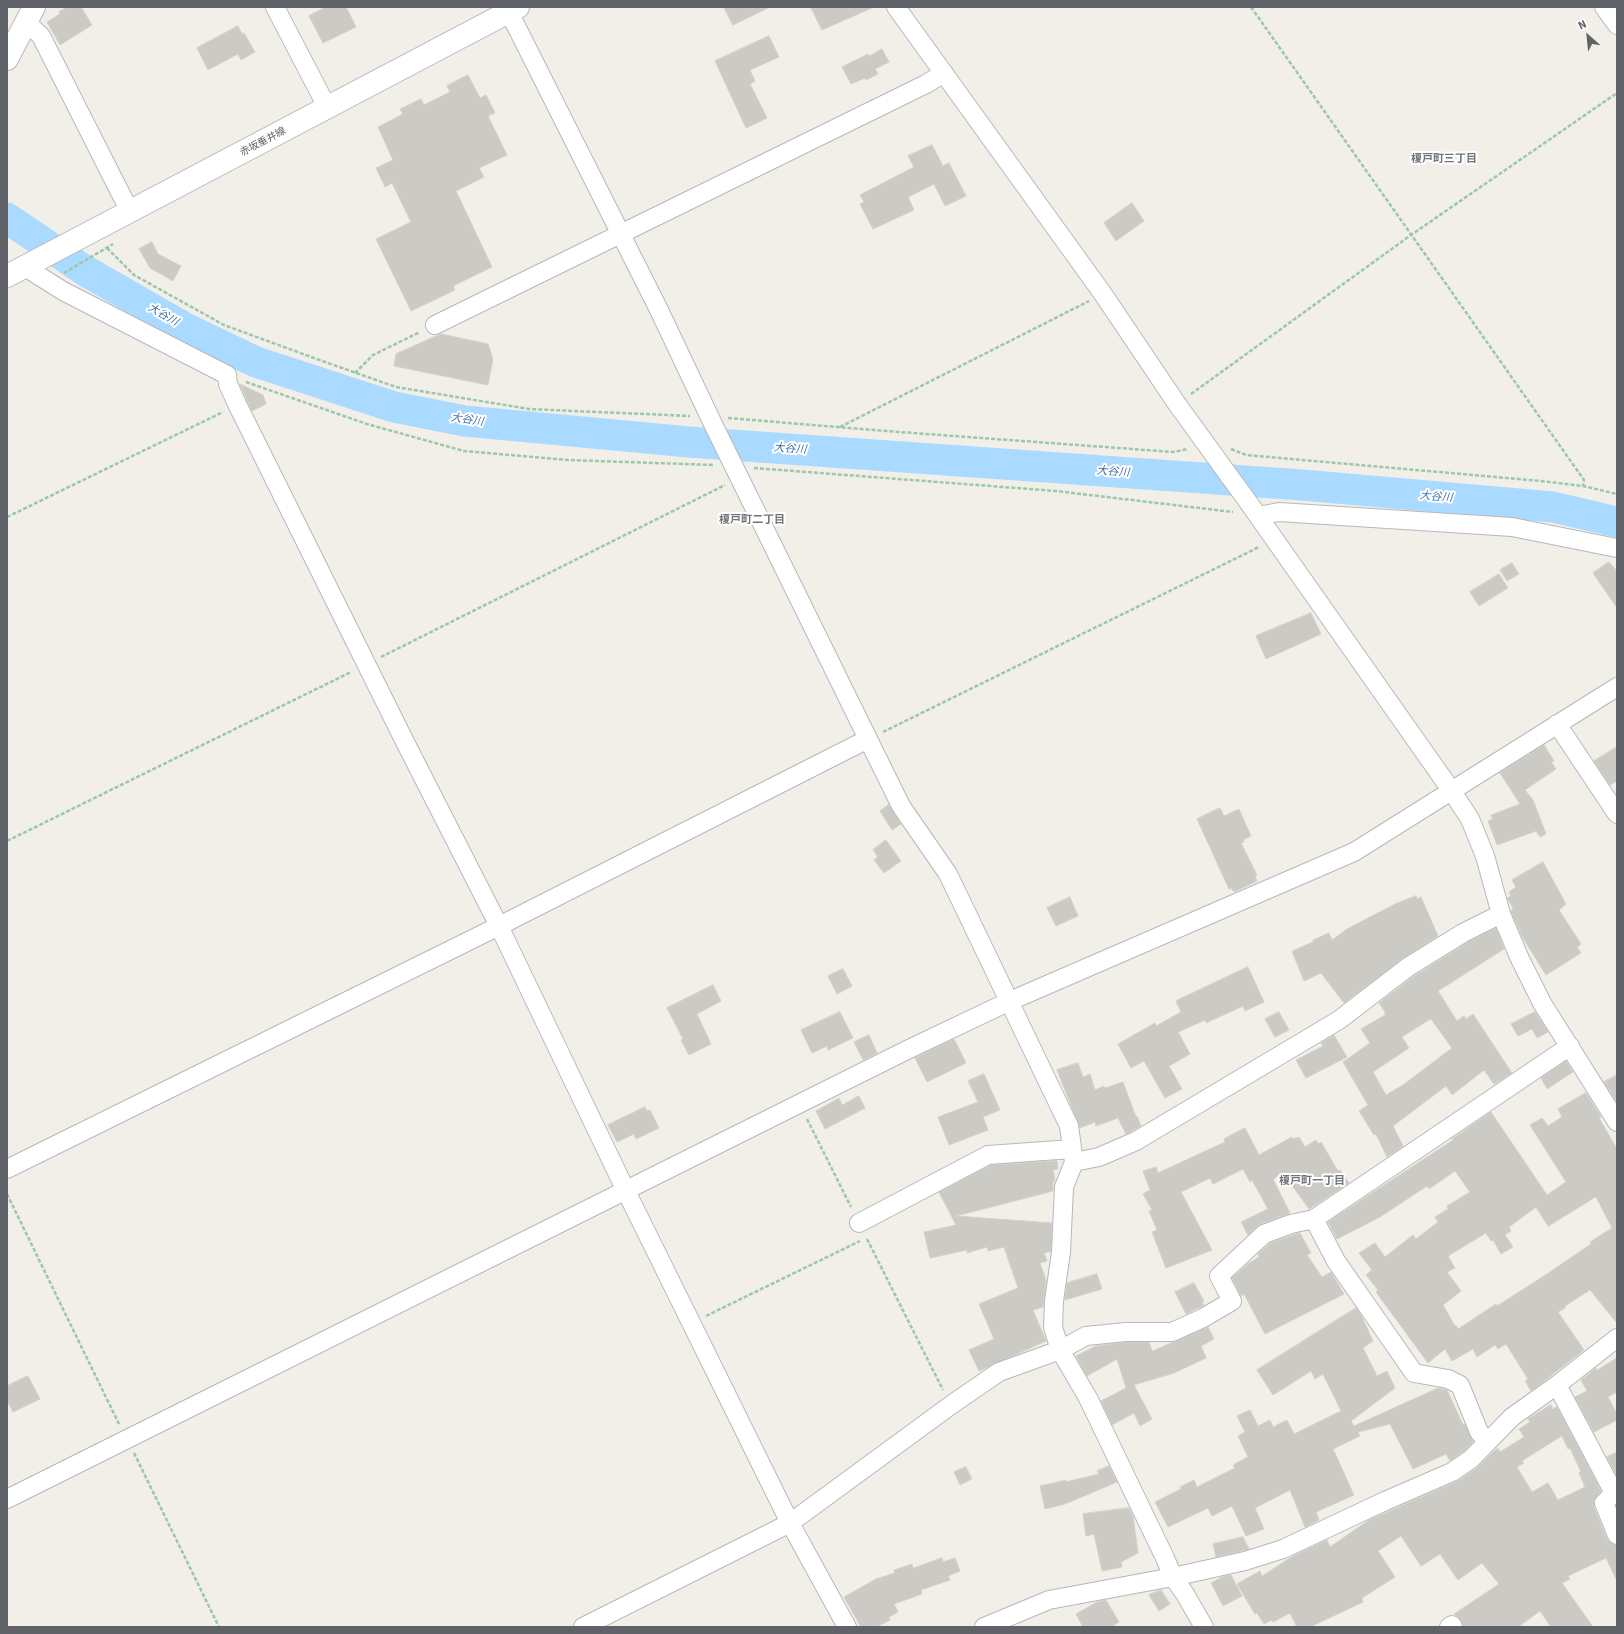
<!DOCTYPE html>
<html>
<head>
<meta charset="utf-8">
<style>
  body { margin:0 }
  #map { position:relative; width:1624px; height:1634px; overflow:hidden; background:#f1efe8; font-family:Signika,sans-serif }
  canvas { display:block }
  .frame { position:absolute; inset:0; border:8px solid #5f6368; pointer-events:none }
  .north { position:absolute; left:1568px; top:16px; width:40px; height:40px; -webkit-text-stroke:3px #fff; paint-order:stroke; rotate:333deg; font-size:11px; font-weight:700; line-height:16px; text-align:center; color:#5f6368 }
  .north::after { content:''; display:block; margin:auto; width:14px; height:18px; background:#5f6368; clip-path:polygon(50% 0,100% 100%,50% 72%,0 100%) }
</style>
</head>
<body>
<div id="map">
<canvas width="1624" height="1634"></canvas>
<div class="frame"></div>
<div class="north">N</div>
</div>
<script>
const context = document.querySelector('canvas').getContext('2d');
context.lineJoin = 'round';
function stroke(path, color, width, dash) { context.strokeStyle = color; context.lineWidth = width; context.lineCap = dash ? 'butt' : 'round'; context.setLineDash(dash || []); context.stroke(path); }
function fill(path, color) { context.fillStyle = color; context.fill(path, 'evenodd'); }
function write(font, color, halo, rows, align = 'center') {
  context.font = font + ' Signika,"Noto Sans JP",sans-serif'; context.lineWidth = 4; context.setLineDash([]); context.textBaseline = 'middle'; context.strokeStyle = halo; context.fillStyle = color; for (const [text, x, y, turn = 0] of rows) {
    context.save(); context.translate(x, y); context.rotate((+turn || 0) * Math.PI / 180); context.textAlign = isNaN(turn) ? turn : align; if (halo) context.strokeText(text, 0, 0); context.fillText(text, 0, 0); context.restore();
  }
}
stroke(new Path2D(`
  M7,218l77,52 101,58 71,34 138,45 71,14 224,21 613,43 251,22 64,15`), '#aadaff', 31);
const building = new Path2D(`
  M68,7h13l11,18 -32,20 -13,-23 13,-8 -1,-2z
  M326,7h20l10,20 -33,16 -14,-27z
  M724,7h46l-37,18z
  M811,7h63l-52,23z
  M238,26l4,8 2,-1 11,19 -14,8 -3,-6 -30,16 -11,-22z
  M769,36l10,21 -29,13 5,11 -5,3 17,34 -21,10 -31,-67z
  M882,49l7,13 -14,7 3,5 -12,6 -1,-2 -14,6 -9,-17 26,-13 1,2z
  M468,75l12,23 6,-3 9,18 -7,3 19,39 -28,13 5,9 -28,14 36,76 -39,19 2,4 -44,21 -35,-72 35,-17 -19,-39 -7,4 -9,-19 17,-8 -15,-33 25,-13 -3,-5 21,-10 3,6 26,-13 -3,-6z
  M932,145l11,21 6,-3 17,33 -21,10 -11,-22 -26,13 6,13 -41,19 -13,-25 4,-2 -4,-7 54,-28 -6,-11z
  M1132,203l12,18 -28,20 -12,-18z
  M152,242l6,12 23,12 -8,15 -23,-13 -11,-19z
  M441,334l47,10 5,15 -5,26 -94,-19 2,-12z
  M240,384l23,11 3,9 -14,7z
  M1609,562l8,9v37l-24,-35z
  M1512,563l7,11 -12,7 -7,-11z
  M1499,574l9,14 -29,18 -9,-14z
  M1311,613l10,21 -55,25 -10,-23z
  M1544,745l10,16 -3,1 5,7 -31,21 8,10 13,34 -6,3 -4,-6 -39,14 -9,-24 5,-2 -2,-4 29,-11 -20,-31z
  M1617,747v34l-7,4 -16,-24z
  M889,805l12,19 -9,6 -12,-19z
  M1220,808l4,8 15,-7 12,27 -8,4 1,2 -3,1 16,32 -2,1 2,5 -23,11 -3,-4 -2,1 -32,-70z
  M886,840l15,21 -17,12 -10,-13 4,-3 -5,-7z
  M1543,862l23,42 -7,6 22,34 -4,3 4,6 -35,22 -23,-37 -12,-27 2,-3 -6,-10 4,-2 -2,-4 7,-5 -4,-7z
  M1416,896l1,3 4,-2 17,39 -36,23 -58,44 -23,-30 -17,8 -12,-30 21,-9v-2l16,-7 3,7 15,-11 48,-25z
  M1070,897l8,19 -22,10 -9,-18z
  M1496,928l8,21 -66,42 19,30 7,-5 2,3 7,-5 39,59 -18,11 -10,-14 -32,25 -6,-9 -53,40 10,20 -16,11 -11,-23 -2,1 -15,-24 9,-6 -25,-43 27,-19 -9,-14 24,-14v-3l-6,-9 35,-27 54,-34zM1431,1019l21,29 -49,37 -17,10 -13,-23 36,-24 -7,-11z
  M1248,967l16,35 -19,9 -2,-5 -37,17 -1,-3 -27,12 12,22 -21,12 13,23 -17,9 -21,-37 -13,7 -13,-24 37,-21 1,3 25,-14 -5,-11z
  M843,969l9,17 -15,8 -9,-18z
  M713,985l8,16 -24,13 14,30 -22,11 -8,-15 2,-1 -16,-31z
  M840,1012l13,26 -25,12 -1,-4 -15,7 -11,-23z
  M1279,1012l10,18 -14,7 -10,-18z
  M1535,1012l13,20 -11,6 -5,-9 -14,7 -7,-12z
  M869,1035l8,18 -14,7 -9,-18z
  M1334,1035l13,22 -41,21 -10,-18 27,-14 -2,-3z
  M954,1039l12,24 -39,19 -12,-24z
  M1566,1061l7,11 -26,17 -6,-11z
  M1078,1063l5,14 7,-3 5,16 9,-4 1,2 18,-6 13,35 1,-1 4,10 -15,8 -8,-16 -22,8 -1,-4 -15,6 -23,-58z
  M984,1074l16,36 -17,7 5,13 -39,15 -11,-28 40,-15 -10,-21z
  M1617,1075v27l-13,-20z
  M1586,1093l15,24 -2,1 18,31v174l-27,-33 -25,16v2l-7,4 26,38 -53,41 -6,-10 3,-2 -22,-35 -8,5 -3,-4 -18,12 -4,-8 -21,12 -7,-12 -17,14 -52,-71 2,-2 -12,-15 6,-5 -13,-17 16,-10 10,14 28,-22 3,4 22,-17 -3,-5 13,-8 -1,-3 23,-14 -15,-21 -26,18 -2,-3 -47,31 -43,22 -9,-17 125,-82 -1,-1 39,-27 56,83 19,-13 -36,-57 12,-7 6,8 14,-9 -4,-8zM1596,1197l16,31 -22,14 1,2 -44,30 -50,32 -1,-2 -38,25 -2,-4 -1,1 -12,-21 18,-14 -14,-19 8,-4 -7,-12 38,-23 5,8 2,-1 8,14 12,-7 -8,-12 6,-4 -2,-4 27,-20 12,19z
  M859,1096l6,12 -40,21 -9,-18 23,-13 3,7z
  M645,1107l2,4 3,-1 9,18 -23,11 -2,-5 -17,8 -9,-17z
  M1245,1128l14,27 33,-18 1,2 6,-2 6,10 11,-7 2,4 3,-2 17,29 2,-1 9,13 -40,26 -26,-36 -10,6 17,34 -30,11 -12,11 -7,-13 27,-13 -16,-29 -2,2 -7,-13 -30,15 -3,-6 -29,14 31,58 -46,18 -14,-36 5,-2 -8,-19 3,-1 -9,-16 7,-4 -7,-19 13,-4 2,6 67,-31 -1,-3z
  M1057,1161l1,8 -5,1 2,10 -2,2v9l-97,25 96,7 -1,28 -7,2 3,8 -7,2 6,17 -3,27 -10,3 13,31 -67,30 -10,-21 25,-11 -15,-35 39,-16 -14,-41 -16,4 -1,-4 -20,6v-3l-37,8 -6,-26 32,-7 -17,-33 52,-27z
  M1300,1233l11,20 -4,2 15,22 9,-5 13,22 -79,40 -21,-40 -3,2 -9,-18 17,-15 10,-6 -1,-3 12,-11z
  M1097,1274l5,15 -37,11 2,-17z
  M1194,1283l10,18 -2,1 2,3 -18,9 -11,-22z
  M1356,1308l6,9 11,24 -10,7 14,28 10,-5 8,17 -44,33 3,5 84,-38 9,2 16,35 2,-1 8,18 -9,9 -14,10 -4,-7 -33,15 -23,-45 -32,8 2,4 -27,13 21,46 -38,17 3,8 -14,7 -15,-37 -35,18 9,21 -18,7 -14,-30 -20,10 -4,-8 -40,19 -13,-25 26,-13 -1,-2 14,-7 3,7 38,-19 -2,-3 15,-8 -10,-21 7,-4 -8,-16 13,-6 8,16 12,-6 3,7 14,-7 7,14 47,-23 -18,-37 -8,5 -4,-8 -38,24 -16,-25z
  M1208,1327l6,12 -13,7 5,12 -32,15 -40,12 18,34 -12,7 -6,-13 -22,12 -11,-24 25,-13 -9,-29 -30,17 -11,-20 20,-10 31,-4h22l3,9z
  M1617,1358v34l-9,5 9,17v6l-23,12 -19,-35 12,-6 -6,-11 15,-12 1,2z
  M28,1376l12,23 -27,13 -6,-12v-14z
  M1551,1405l2,4 4,-2 44,84 -7,9v7l13,32 4,4 6,2v36l-11,-23 -38,18 2,3 -8,4 31,44h-42l-11,-16 -22,16h-55l-2,-7 -7,-6 45,-30 -17,-21 -24,17 -18,-26 -19,12 -20,-30 -23,15 17,26 -33,21 1,4 -53,25h-13l-7,-14 -17,9 -2,-2 -7,4 -7,-11 -2,1 -18,-30 23,-13 2,5 31,-20 34,-16 3,7 39,-27 89,-39 19,-13 16,-16 5,-4 2,4 24,-15 -5,-8 11,-7 -2,-3zM1562,1436l6,13 2,-1 11,24 -2,1 6,14 -27,13 -10,-17 -16,9 -15,-25 7,-4 -2,-2z
  M1617,1452v24l-10,-19z
  M1109,1466l8,16 -52,22 -20,5 -5,-23 26,-6v2l33,-8 -2,-3z
  M966,1467l6,12 -12,6 -6,-13z
  M1129,1508l4,8 5,37 -17,9 1,5 -20,4 -8,-37 -8,2 -3,-22z
  M1243,1537l6,12 -33,8 -3,-13z
  M942,1558l1,4 12,-4 5,13 -12,5 2,4 -29,10 1,4 -28,10 4,8 -9,5 1,3 -14,7h-15l-17,-30 32,-18 19,-6 -1,-3 18,-6 1,4z
  M1231,1575l11,21 -19,10 -12,-23 11,-6z
  M1161,1590l9,14 -11,7 -10,-16z
  M1106,1600l13,22 -8,5h-28l-7,-13 21,-12z`);
fill(building, '#cccac5');
stroke(building, '#d6d1c6', 1);
const minor = new Path2D(`
  M275,7l52,100
  M896,7l207,287 74,110 74,102 200,284 19,29 15,37 16,58 19,45 22,44 75,119
  M1604,7l13,18
  M509,12l150,298 54,114 188,382 47,68 121,252 5,36 -10,25 -3,65 -7,49 -1,26 7,23 28,48 77,160 8,19 12,17 19,33
  M26,22l15,14 89,176
  M25,267l38,24 164,84 1,9 9,20 167,336 95,186 127,265 164,332 57,104
  M435,325l491,-241 18,-11
  M1258,516l21,-4 233,15 105,21
  M1557,724l60,90
  M1074,1162l25,-5 37,-16 203,-121 69,-53 55,-34 38,-19
  M7,1169l492,-243 369,-187
  M1314,1219l22,42 78,112 34,6 12,6 19,47 8,9
  M859,1223l129,-68 84,-6
  M1557,1385l57,108 -10,10 13,32
  M7,1499l902,-450 101,-48 344,-149 263,-165
  M583,1627l207,-104 161,-118 48,-33 61,-22 26,-14 40,-4h46l31,-14 29,-17 -13,-25 45,-42 27,-10 23,-5 256,-173
  M984,1627l65,-27 124,-23 72,-16 38,-12 102,-48 67,-29 19,-13 41,-42 45,-32 60,-47
  M1449,1627l3,-2 1,2`);
const secondary = new Path2D(`
  M7,59l27,-52
  M7,276l511,-269`);
stroke(minor, '#b5b8bc', 20);
stroke(secondary, '#b6babf', 24);
stroke(new Path2D(`
  M1251,7l333,473 -1,6
  M107,248l27,27 90,50 90,33 82,29 133,22 161,7
  M64,273l49,-29
  M355,373l18,-18 47,-23
  M246,382l121,42 97,27 104,9 145,5
  M1191,394l220,-159 206,-142
  M728,418l158,13 287,21 15,-3
  M840,427l249,-126
  M1231,449l15,6 295,26 42,5 34,8
  M754,468l302,23 177,21
  M7,517l216,-105
  M381,657l344,-172
  M883,732l376,-185
  M7,841l344,-169
  M807,1119l44,88
  M7,1194l112,230
  M867,1239l76,151
  M706,1316l154,-75
  M134,1453l85,174`), '#9cc7a9', 2.5, [4, 2]);
stroke(minor, '#fff', 18);
stroke(secondary, '#fff', 22);
write('10px', '#5f6368', '#fff', [
  ["赤坂垂井線",263,142,-28]
]);
write('bold 11px', '#70757a', '#fff', [
  ["榎戸町三丁目",1444,159],
  ["榎戸町二丁目",752,520],
  ["榎戸町一丁目",1312,1181]
]);
write('italic 11px', '#4174aa', '#fff', [
  ["大谷川",163,315,30],
  ["大谷川",467,420,8],
  ["大谷川",790,449,4],
  ["大谷川",1113,472,4],
  ["大谷川",1436,497,5]
]);
</script>
</body>
</html>
